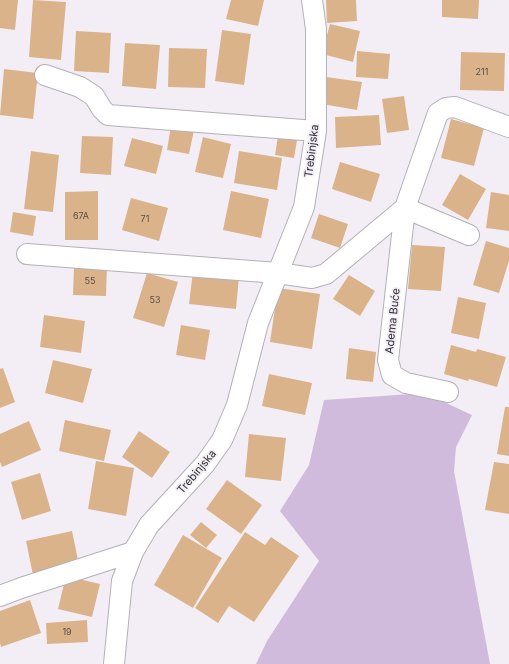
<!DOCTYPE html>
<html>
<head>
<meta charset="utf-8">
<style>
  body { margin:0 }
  canvas { display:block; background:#f3eef6 }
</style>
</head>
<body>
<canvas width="509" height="664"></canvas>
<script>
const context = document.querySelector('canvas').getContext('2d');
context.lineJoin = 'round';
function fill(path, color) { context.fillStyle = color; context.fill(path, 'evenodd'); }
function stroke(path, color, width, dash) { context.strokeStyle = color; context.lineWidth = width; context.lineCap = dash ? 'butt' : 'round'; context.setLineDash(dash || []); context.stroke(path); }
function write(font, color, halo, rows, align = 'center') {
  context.font = font + ' Inter,sans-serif'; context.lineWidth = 3.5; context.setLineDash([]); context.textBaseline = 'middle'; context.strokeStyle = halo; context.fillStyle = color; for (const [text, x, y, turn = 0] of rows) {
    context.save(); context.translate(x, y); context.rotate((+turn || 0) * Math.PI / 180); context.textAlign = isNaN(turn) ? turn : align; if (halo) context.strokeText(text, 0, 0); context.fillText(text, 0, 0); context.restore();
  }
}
fill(new Path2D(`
  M425,393l47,22 -16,32 -2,24 36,193h-234l11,-23 52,-80 -39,-50 29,-46 15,-65z`), '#d0bbdc');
fill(new Path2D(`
  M0,0h18l-3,30 -15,-2z
  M33,0l33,2 -5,58 -32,-3z
  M231,0h33l-6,26 -32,-7z
  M326,0h30l1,21 -30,2z
  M442,0h37l-1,19 -36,-2z
  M330,24l30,7 -7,31 -31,-8z
  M222,30l29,4 -7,51 -29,-4z
  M76,31l35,2 -2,40 -35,-2z
  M125,43l35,2 -4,44 -34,-3z
  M169,48l38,1 -2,39 -37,-1z
  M357,51l33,3 -2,25 -32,-2z
  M461,52l44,1 -1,38 -44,-1z
  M4,69l34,4 -5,46 -33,-4z
  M326,77l36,5 -5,28 -35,-6z
  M404,96l5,34 -22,3 -5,-34z
  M379,115l2,30 -45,3 -1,-31z
  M451,119l33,9 -10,38 -33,-8z
  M171,126l23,4 -5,24 -22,-4z
  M279,130l19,4 -4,24 -19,-3z
  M82,136l31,1 -2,38 -31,-2z
  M203,137l28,7 -8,34 -28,-6z
  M132,138l31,8 -7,28 -32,-8z
  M31,151l28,4 -6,57 -29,-3z
  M239,151l43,7 -5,32 -43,-7z
  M340,162l40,12 -9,28 -39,-13z
  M460,174l26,15 -18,31 -26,-15z
  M98,191v49h-33v-48z
  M231,191l38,8 -8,39 -38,-8z
  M491,192l18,3v36l-23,-3z
  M131,198l37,10 -9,33 -37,-11z
  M13,212l23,4 -3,20 -23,-4z
  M319,214l29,10 -8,24 -29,-10z
  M486,241l23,7v13l-10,32 -26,-8z
  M412,245l33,2 -4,44 -33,-2z
  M74,266h33l-1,30 -33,-1z
  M193,271l46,5 -3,33 -47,-5z
  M147,273l31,9 -14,45 -31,-9z
  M349,275l26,16 -15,25 -27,-17z
  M278,288l42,6 -8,55 -42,-7z
  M458,297l28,6 -7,36 -28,-6z
  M44,315l41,6 -4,32 -41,-6z
  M181,325l29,5 -5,30 -29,-5z
  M451,345l25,7 1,-3 29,8 -9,30 -28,-8 -1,2 -24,-7z
  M349,348l27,4 -3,30 -27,-3z
  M53,360l39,9 -9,34 -38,-10z
  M3,368l12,34 -15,6v-39z
  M269,374l43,9 -7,32 -43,-9z
  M505,407h4v49l-12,-2z
  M65,420l46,10 -7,31 -45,-10z
  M29,421l12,29 -39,17 -2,-5v-28z
  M139,431l31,21 -18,26 -30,-21z
  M249,434l37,4 -5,43 -36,-4z
  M96,461l38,7 -8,48 -38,-7z
  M494,462l15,2v50l-24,-4z
  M40,473l11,38 -29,9 -11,-38z
  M227,480l35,25 -21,29 -35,-25z
  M201,522l16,13 -11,13 -16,-13z
  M72,531l7,34 -46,10 -7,-34z
  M245,532l20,13 6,-8 28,19 -45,66 -25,-16 -11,17 -23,-15z
  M183,535l39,23 -29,50 -39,-23z
  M66,576l34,8 -8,33 -34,-8z
  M30,600l11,33 -40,14 -1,-4v-32z
  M87,620l1,22 -41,2 -1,-21z`), '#dbb38b');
const street = new Path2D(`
  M45,75l35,12 14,9 8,13 6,6 208,16
  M405,208l64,27
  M27,254l251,19 34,5 14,-4 79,-66
  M448,392l-42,-9 -14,-8 -4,-15 17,-152 33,-95 8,-5 9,-1 54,20
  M0,596l21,-8 112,-36
  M114,664l8,-83 11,-29 16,-27 56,-61 17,-24 15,-35 21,-82 46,-116 12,-76v-102l-4,-29`);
stroke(street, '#b4b0b7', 22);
stroke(street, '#fff', 20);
write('9px', '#584e46', null, [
  ["211",482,72],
  ["67A",81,216],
  ["71",145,219],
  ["55",90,281],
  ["53",155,300],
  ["19",67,632]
]);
write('11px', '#2d2c2f', '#f3eef6', [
  ["Trebinjska",312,151,-83],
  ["Adema Buće",393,321,-84],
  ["Trebinjska",197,472,-50]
]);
</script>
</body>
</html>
